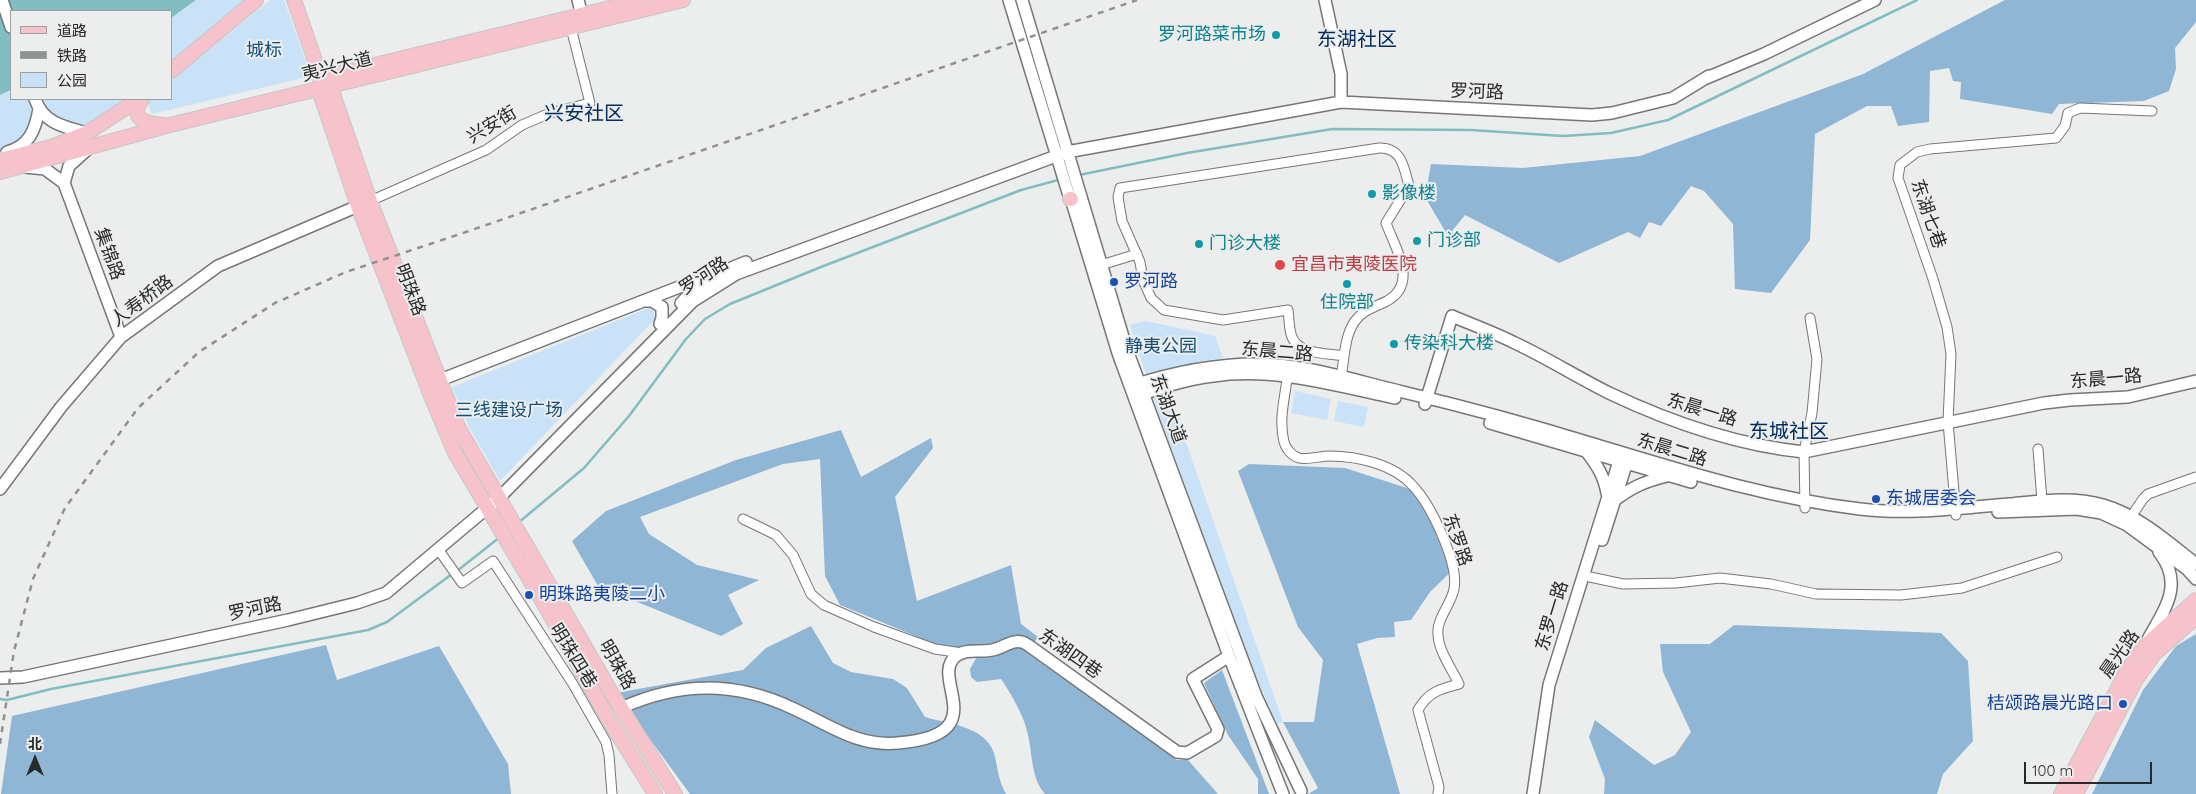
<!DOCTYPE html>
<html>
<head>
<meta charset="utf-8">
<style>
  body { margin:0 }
  #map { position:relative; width:2196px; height:794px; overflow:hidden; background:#eceded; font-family:Quicksand,"Noto Sans SC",sans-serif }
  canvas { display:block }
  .legend { position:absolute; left:10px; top:10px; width:162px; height:90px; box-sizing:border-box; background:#eceded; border:1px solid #9e9f9f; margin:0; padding:6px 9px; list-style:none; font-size:15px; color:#282929 }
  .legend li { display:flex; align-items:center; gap:10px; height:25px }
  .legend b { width:25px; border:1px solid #9e9f9f }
  .north { position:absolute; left:10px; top:734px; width:50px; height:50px; -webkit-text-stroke:4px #eceded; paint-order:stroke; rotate:0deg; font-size:14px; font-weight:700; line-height:20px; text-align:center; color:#282929 }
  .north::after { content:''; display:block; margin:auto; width:18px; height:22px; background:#282929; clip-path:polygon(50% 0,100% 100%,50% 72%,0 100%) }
  .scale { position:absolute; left:2024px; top:762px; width:128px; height:22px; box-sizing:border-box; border:2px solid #282929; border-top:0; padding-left:6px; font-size:15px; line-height:18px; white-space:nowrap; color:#282929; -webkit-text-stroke:4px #eceded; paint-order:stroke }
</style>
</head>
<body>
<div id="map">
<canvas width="2196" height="794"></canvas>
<ul class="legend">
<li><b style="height:6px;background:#f6c2cb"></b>道路</li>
<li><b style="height:6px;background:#909191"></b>铁路</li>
<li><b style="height:14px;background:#cae2f7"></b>公园</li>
</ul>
<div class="north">北</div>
<div class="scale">100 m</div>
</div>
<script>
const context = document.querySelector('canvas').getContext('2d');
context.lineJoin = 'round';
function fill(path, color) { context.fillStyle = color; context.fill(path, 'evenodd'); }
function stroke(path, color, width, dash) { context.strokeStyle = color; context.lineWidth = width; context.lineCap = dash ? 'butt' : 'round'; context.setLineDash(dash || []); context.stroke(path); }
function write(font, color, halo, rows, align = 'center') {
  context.font = font + ' Quicksand,"Noto Sans SC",sans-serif'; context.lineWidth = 4; context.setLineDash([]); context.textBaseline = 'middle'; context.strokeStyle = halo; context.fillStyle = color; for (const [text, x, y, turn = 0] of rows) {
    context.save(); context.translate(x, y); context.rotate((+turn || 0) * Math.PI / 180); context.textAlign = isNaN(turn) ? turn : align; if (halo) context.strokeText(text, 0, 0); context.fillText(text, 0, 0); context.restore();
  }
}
fill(new Path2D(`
  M196,0h48l-73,63v-45z
  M270,0h14l27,76 -159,38 -5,-13 3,-2h21v-18z
  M11,91v8h19c6,18 -5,34 -15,49l-15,4v-57z
  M41,99h90l-46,28c-19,-5 -37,-8 -44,-28z
  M651,307l5,11 -156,163 -31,-54 -17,-40z
  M1146,321l69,15 8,22 -27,4 -50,13 -16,-50z
  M1295,391l36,8 -4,21 -36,-7z
  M1169,393l114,329 -6,2 -23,-52 -101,-274z
  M1338,401l30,6 -4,20 -30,-6z`), '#cae2f7');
fill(new Path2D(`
  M2005,0h191v22l-21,26 1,21 -7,22 -25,10 -85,3 -7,10 -92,-15 1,-17 -8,-1 -4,-13 -19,3 -1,51 -31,4 -7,-20h-24l-52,28 -5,106 -39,53 -36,-4 -2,-65 -29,-33 -13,-5 -30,40 -12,-4 -9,16 -12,-6 -69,31 -94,-48 -17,21 -23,-39 6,-33 92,4 117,-12 223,-82z
  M841,430l20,47 70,-39 2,10 -38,49 22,104 94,-36 10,59 17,13 -11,16 150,107h11l30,34h-173c-15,-17 -12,-42 -18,-63 -4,-17 -16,-37 -26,-52l-24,3 -6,-5 -1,-8 8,-14 -17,-6 -26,-5 -95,-39 -15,-29 -5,-117 -37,5 -143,53 9,17 48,31 62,15 -31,15 15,29 -22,12 -123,-50 -26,-45 34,-30 130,-51z
  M1249,464l96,4 65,21 50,74 -30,29 -19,28 -17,2 1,15 -18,1 -20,6 43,150h-92l10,-6 -35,-66h31l9,-62 -25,-33 -60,-156z
  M1734,625l207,8 27,28 5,80 -30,33 -6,20h-333l1,-15 -16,-42 6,-17 59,45 21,-10 16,-23 -28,-60 -3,-28h50z
  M811,626l22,37 18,9 42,7 14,9 18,29c23,7 60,9 69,36 4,15 4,27 12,41h-316l-74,-101 127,-23 23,-22z
  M2196,634v160h-104l51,-104 33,-44z
  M326,645l11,35 102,-34 69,118 3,30h-510l11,-78z
  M1222,670l47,124h-11v-15l-30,-44 -24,-52z`), '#90b6d6');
fill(new Path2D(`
  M0,0h196l-25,18v-7h-160v79l-11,5z`), '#82bec1');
stroke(new Path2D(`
  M1079,175l108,-22 145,-24 139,1 92,6 48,-3 57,-13 249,-120
  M518,523l66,-55 45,-52 57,-77 19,-20 25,-15 91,-37 200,-77 41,-11
  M457,571l43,-34
  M0,699l7,1 44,-11 317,-59 19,-8 65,-48`), '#82bec1', 2.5);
const street = new Path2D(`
  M370,201l116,-51 36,-25 28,-12 40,-10 -19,-75
  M1101,265l36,-11
  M1288,371c-2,23 -10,47 -4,71 2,7 8,14 15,16 8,2 22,-2 30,-2 28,0 65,8 84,30 18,19 46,77 41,103 -3,16 -18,30 -16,46 1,17 14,34 21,49 -19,5 -31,8 -41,26l21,77 -1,7
  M1340,381c5,-19 3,-43 15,-60 8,-11 20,-14 32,-20 32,-18 8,-53 -1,-78l23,-37c-5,-18 -7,-39 -30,-38l-259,40 -2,9 4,24 18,41 3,18 8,18 13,12 59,10 65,-10c1,8 1,17 3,24 5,21 36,19 53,22
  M2038,449l4,52
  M1805,508l-1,-56 8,-39 5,-54 -7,-41
  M1956,515l-8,-93 3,-68 -4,-27 -14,-48 -35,-101 2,-13 17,-13 13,-3 126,-11 9,-12 3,-13 12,-5 72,3
  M2131,517l12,-18 5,-5 48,-17
  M743,519l33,16 17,20 18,39 13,11 50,22 61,22 27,4
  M438,549l24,34 31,-22 80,123 33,58 3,13 3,39
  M1590,577l33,7 53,-1 44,-5 51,6 45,10 85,1 61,-7 95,-31`);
const secondary = new Path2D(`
  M2,0l9,27
  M578,0l4,15
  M1009,0l61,199
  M1022,0l105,350 129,346 45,95
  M1325,0l16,74v28
  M1704,79l60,-25 111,-54
  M35,99c8,24 29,28 52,34
  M7,152c22,-6 28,-21 32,-43
  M25,167l20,2 19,14 57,154
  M64,183l5,-17 19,-17
  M1071,199l47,154 111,303 54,138
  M644,301h8l10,6v11l-2,6
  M681,303c18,-19 41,-32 65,-41
  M440,380l265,-103
  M1131,386c40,-13 83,-22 125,-22 49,0 100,17 147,28 63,15 126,32 187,51 90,27 176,55 270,66 50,6 99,-1 149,-5 31,-3 63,-8 94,1 35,10 65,37 93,59
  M1135,397c25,-9 51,-18 78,-21 61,-9 122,9 182,22
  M1425,404l27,-88c21,9 43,17 63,27 32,15 62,34 94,50 61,29 127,52 195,59l240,-49 26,-3 58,-3 68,-16
  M1490,423l201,59
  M1586,451c11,14 18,25 21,42
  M0,489l61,-82 60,-70 97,-71 140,-60
  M1615,500c17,-13 31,-19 52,-24
  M1998,512l79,-3 24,4 26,12 60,44 9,10
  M1602,540l24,-75
  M2147,641c17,-31 38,-56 12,-89
  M0,678l23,-1 265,-57 69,-17 29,-10 113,-95 194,-197 43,-27 331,-122 274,-50 251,13 20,-2 61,-15 36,-22
  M621,708c58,-26 113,-27 171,0 36,16 65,39 106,35 99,-8 30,-65 58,-87 12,-9 27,-2 40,-7 12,-4 20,-12 32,-4l149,107 10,1 29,-17 2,-7 -25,-50 36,-23
  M1533,794l16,-109 72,-230`);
const primary = new Path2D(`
  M294,0l27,78 -2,12 39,116 73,190 24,57 92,156 62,111 46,74
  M171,71l85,-71
  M321,78l10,10 39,113 88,226 153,265 64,102
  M321,78l322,-78
  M142,99c-14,20 4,24 21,26
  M0,160l51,-13 36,-14 52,-34
  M0,172l170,-47 513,-125
  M1070,199h1
  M2061,794l66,-123 18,-25 51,-46
  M2076,794l59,-113 19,-27 42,-37`);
stroke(street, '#757677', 11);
stroke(secondary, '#757677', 14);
stroke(primary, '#c7c7c7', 16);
stroke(street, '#fff', 9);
stroke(secondary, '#fff', 11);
stroke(primary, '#f6c2cb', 14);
stroke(new Path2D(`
  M0,744l14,-93 19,-72 32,-71 73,-100 61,-56 76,-49 71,-31 120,-40 671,-232`), '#909191', 2.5, [6, 6]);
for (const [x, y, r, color] of [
  [1276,35,5,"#0f9aa8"],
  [1372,194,5,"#0f9aa8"],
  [1417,241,5,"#0f9aa8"],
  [1199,244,5,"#0f9aa8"],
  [1280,265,6,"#e0444e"],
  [1114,282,5,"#1a4fb4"],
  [1347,284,5,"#0f9aa8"],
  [1394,344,5,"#0f9aa8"],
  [1876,499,5,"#1a4fb4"],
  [529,595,5,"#1a4fb4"],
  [2123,704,5,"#1a4fb4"]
]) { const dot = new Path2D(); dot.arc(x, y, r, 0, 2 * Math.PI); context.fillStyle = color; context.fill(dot); stroke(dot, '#eceded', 2); }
write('18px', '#0d838f', '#eceded', [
  ["罗河路菜市场",1266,35,"right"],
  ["影像楼",1382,194],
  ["门诊部",1427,241],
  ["门诊大楼",1209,244],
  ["住院部",1347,303,"center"],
  ["传染科大楼",1404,344]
], 'left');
write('18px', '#15507a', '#eceded', [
  ["城标",264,51],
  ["静夷公园",1161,347],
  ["三线建设广场",509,411]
]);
write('18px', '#282929', '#eceded', [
  ["夷兴大道",337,67,-14],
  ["罗河路",1477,92,2],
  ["兴安街",492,125,-31],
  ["东湖七巷",1928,214,71],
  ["集锦路",109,254,70],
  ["罗河路",704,276,-33],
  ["明珠路",410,290,69],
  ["人寿桥路",142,301,-37],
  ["东晨二路",1277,352,5],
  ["东晨一路",2106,379,-5],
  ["东湖大道",1168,409,70],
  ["东晨一路",1702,410,17],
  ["东晨二路",1672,450,17],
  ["东罗路",1457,540,71],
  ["罗河路",255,609,-12],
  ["东罗一路",1552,616,-73],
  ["东湖四巷",1070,654,35],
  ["晨光路",2120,654,-55],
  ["明珠四巷",573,656,58],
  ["明珠路",617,665,60]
]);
write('18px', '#be3a42', '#eceded', [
  ["宜昌市夷陵医院",1291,265]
], 'left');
write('18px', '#164399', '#eceded', [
  ["罗河路",1124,282],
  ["东城居委会",1886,499],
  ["明珠路夷陵二小",539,595],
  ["桔颂路晨光路口",2113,704,"right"]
], 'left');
write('20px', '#052e60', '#eceded', [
  ["东湖社区",1357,40],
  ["兴安社区",584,114],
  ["东城社区",1789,432]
]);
</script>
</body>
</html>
